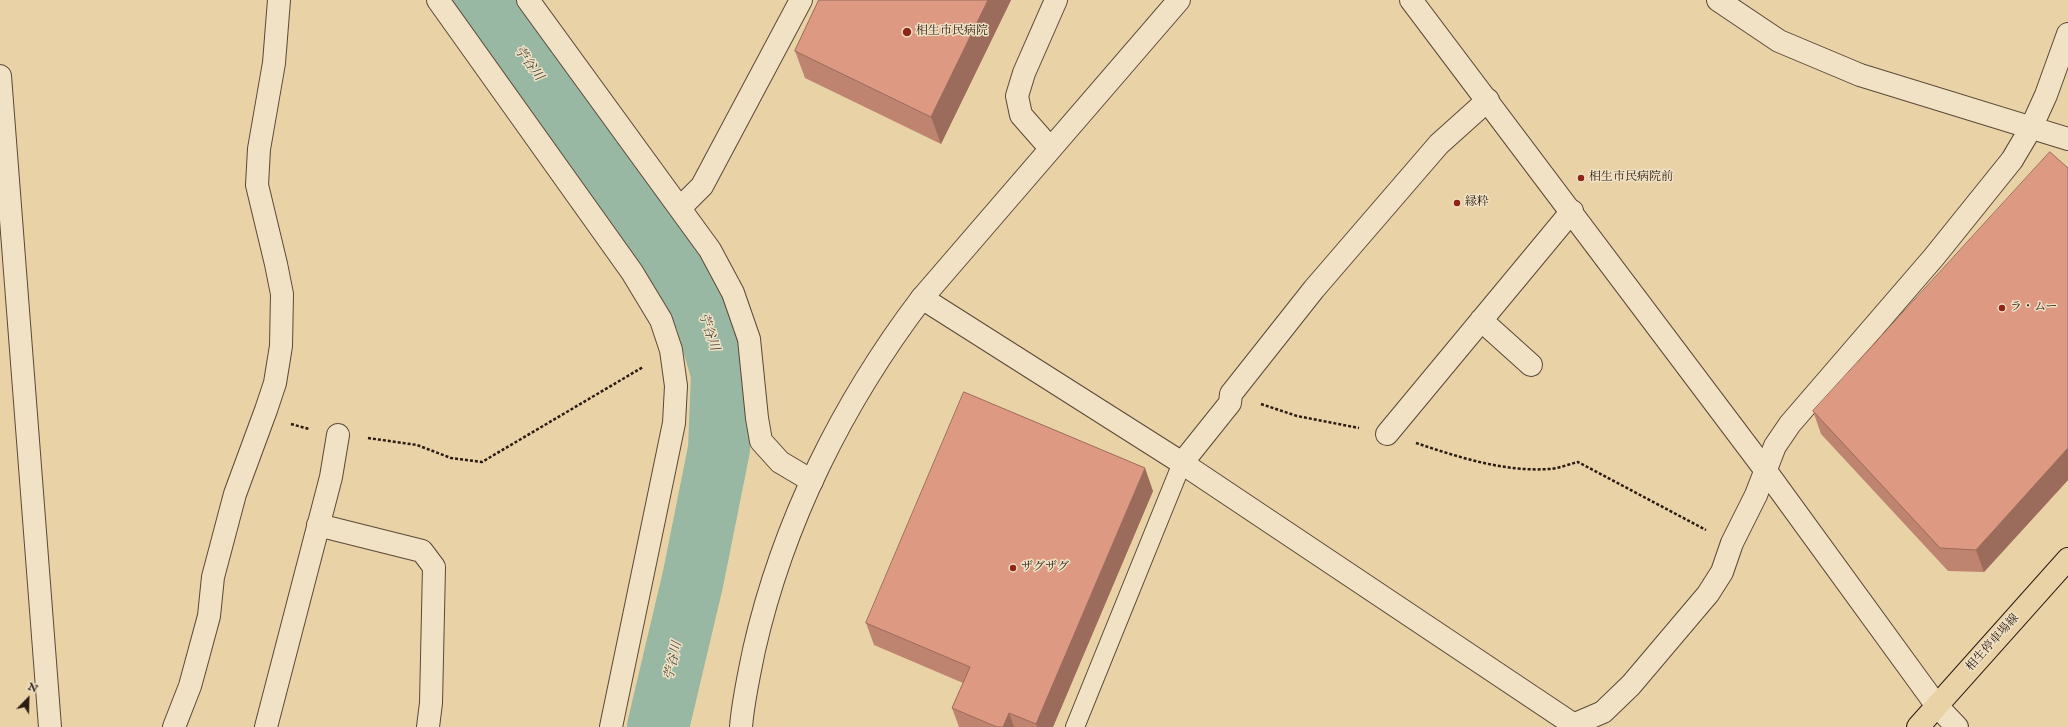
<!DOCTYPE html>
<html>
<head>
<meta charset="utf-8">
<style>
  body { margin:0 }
  #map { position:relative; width:2068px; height:727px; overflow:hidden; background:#e9d2a6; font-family:"IM FELL English",serif }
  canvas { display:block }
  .north { position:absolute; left:8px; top:679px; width:40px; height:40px; -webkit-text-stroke:3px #f1e2c5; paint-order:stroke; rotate:23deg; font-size:11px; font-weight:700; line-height:16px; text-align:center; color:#2a1b14 }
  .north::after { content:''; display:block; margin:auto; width:14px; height:18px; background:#2a1b14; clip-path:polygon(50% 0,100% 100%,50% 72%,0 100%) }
</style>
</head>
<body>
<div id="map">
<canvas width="2068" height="727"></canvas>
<div class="north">N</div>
</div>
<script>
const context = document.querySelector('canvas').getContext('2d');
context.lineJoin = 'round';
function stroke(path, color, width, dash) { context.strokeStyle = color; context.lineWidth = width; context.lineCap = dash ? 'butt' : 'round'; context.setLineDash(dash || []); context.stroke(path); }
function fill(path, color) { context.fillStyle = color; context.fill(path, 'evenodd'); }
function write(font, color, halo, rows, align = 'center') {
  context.font = font + ' "IM FELL English","Noto Serif JP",serif'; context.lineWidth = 3; context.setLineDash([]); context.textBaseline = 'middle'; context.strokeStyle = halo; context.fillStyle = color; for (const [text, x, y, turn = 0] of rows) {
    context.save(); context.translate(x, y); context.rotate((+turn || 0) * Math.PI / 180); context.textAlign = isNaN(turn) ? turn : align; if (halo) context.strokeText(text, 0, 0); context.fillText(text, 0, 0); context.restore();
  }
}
stroke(new Path2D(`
  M480,0l81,107 144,208 17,59 -3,75 -26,130 -35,148`), '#98b8a3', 62);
const service = new Path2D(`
  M1075,727l107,-264`);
const minor = new Path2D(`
  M438,0l194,272 29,48 10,30 5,36 -2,37 -63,304
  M528,0l182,250 23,43 16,46 8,79 4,23 19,21 32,19
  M1718,0l61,41 81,34 208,64
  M0,76l50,651
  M1050,148l-29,-33 -4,-19 7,-23 32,-73
  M680,208l22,-22 99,-186
  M922,298l260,165 395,264
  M1481,320l50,45
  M1387,434l185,-223
  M1182,463l48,-60 1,-9 83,-105 125,-145 49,-44
  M318,525l104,26 12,16 -3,136 -3,24
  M174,727l16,-41 9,-33 10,-37 4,-39 22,-83 31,-84 9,-27 6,-37 1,-52 -6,-30 -19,-79 2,-36 15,-86 5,-63
  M266,727l65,-250 7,-42
  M1568,727l35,-15 28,-27 77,-91 14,-22 10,-29 24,-48 19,-49 15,-22 144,-167 78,-97 19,-32 15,-33 22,-61`);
const tertiary = new Path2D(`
  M1411,0l355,471 171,235 20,21
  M741,727c2,-26 8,-52 13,-77 29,-128 89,-248 168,-352l257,-298`);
const primary = new Path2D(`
  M1918,727l150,-168`);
stroke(service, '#5a4938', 20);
stroke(minor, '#5a4938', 24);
stroke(tertiary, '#5a4938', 24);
stroke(primary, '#2a1b14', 24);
stroke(new Path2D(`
  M1261,404l36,12 62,12
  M291,424l18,5
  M368,438l49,7 34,13 31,4 161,-95
  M1416,443c42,14 88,29 132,26 10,0 21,-5 30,-7l128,68`), '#2a1b14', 2.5, [3, 2]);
stroke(service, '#f1e2c5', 18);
stroke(minor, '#f1e2c5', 22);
stroke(tertiary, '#f1e2c5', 22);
stroke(primary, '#e9d2a6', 22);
fill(new Path2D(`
  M819,0h192l-70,144 -136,-66 -10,-27z
  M2068,168v312l-84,92 -36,-1 -127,-137 -8,-23z
  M1153,491l-100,236h-94l-7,-19 11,-25 -89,-38 -8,-22z`), '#be8470');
fill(new Path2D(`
  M988,0h23l-70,144 -10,-27z
  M2068,448v32l-84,92 -8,-22z
  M1145,468l8,23 -100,236h-16l-1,-3z
  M1009,713l5,14h-11z`), '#9b6b5b');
const building = new Path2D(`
  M819,0h169l-57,117 -136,-66z
  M2050,152l18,16v280l-92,102 -36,-2 -127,-137z
  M964,392l181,76 -109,256 -27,-11 -6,14h-6l-45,-19 18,-41 -104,-44z`);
fill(building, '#dd9982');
stroke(building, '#9b6b5b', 1);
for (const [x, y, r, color] of [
  [907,32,5,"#8f2418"],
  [1581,178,4,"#8f2418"],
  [1457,203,4,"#8f2418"],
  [2002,308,4,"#8f2418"],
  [1013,568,4,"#8f2418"]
]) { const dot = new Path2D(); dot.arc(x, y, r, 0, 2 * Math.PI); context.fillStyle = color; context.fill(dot); stroke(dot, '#f1e2c5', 1.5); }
write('12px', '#2a1b14', '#f1e2c5', [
  ["相生市民病院",916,32],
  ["相生市民病院前",1589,178],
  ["縁粋",1465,203],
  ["ラ・ムー",2010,308],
  ["ザグザグ",1021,568]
], 'left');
write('12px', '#2a1b14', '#f1e2c5', [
  ["相生停車場線",1993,643,-48]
]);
write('italic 13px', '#4b4a3f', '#f1e2c5', [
  ["苧谷川",528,64,53],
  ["苧谷川",708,332,71],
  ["苧谷川",674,661,-77]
]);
</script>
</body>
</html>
